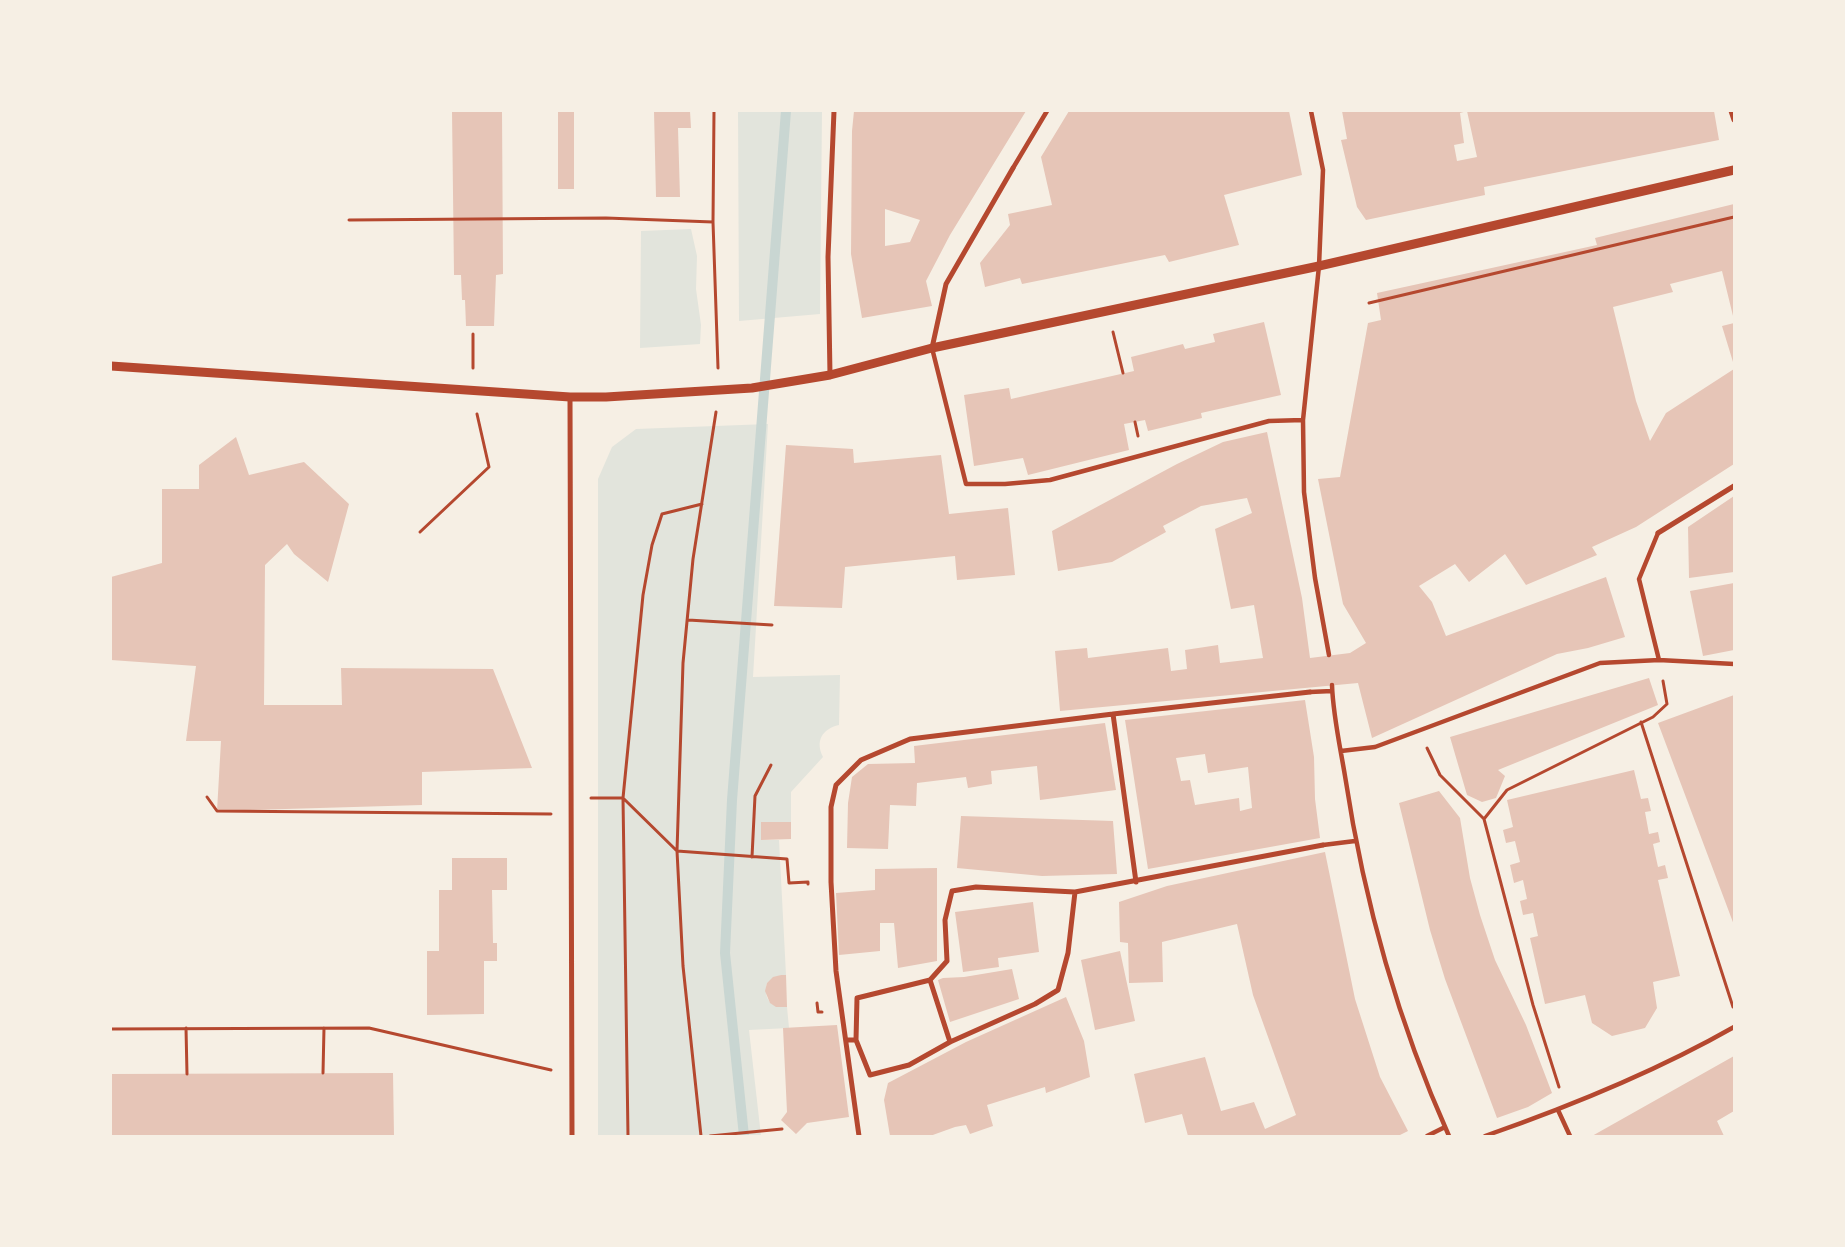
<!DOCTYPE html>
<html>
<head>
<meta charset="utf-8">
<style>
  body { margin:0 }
  #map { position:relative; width:1845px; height:1247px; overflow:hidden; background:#f6efe4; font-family:"Nunito Sans",sans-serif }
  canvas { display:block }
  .frame { position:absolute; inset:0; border:112px solid #f6efe4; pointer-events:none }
</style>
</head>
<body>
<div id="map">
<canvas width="1845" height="1247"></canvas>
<div class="frame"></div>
</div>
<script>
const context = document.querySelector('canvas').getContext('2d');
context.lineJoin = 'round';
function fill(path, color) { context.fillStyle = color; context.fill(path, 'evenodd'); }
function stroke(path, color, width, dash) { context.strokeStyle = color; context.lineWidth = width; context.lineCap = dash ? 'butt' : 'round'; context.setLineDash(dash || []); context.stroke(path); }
fill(new Path2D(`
  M738,111h84l-2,203 -81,7z
  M691,229l6,27 -1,33 5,36 -1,19 -60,4 1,-117z
  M768,424l-15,253 87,-2 -1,50c-17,4 -24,16 -16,32l-32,35v30h-29v18h17l7,135h-5l-14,8c-4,16 4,25 20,24l2,21 -40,2 12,106h-163v-657l14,-32 24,-18z`), '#e2e4dc');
stroke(new Path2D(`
  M744,1136l-19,-183 7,-153 54,-689`), '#c9d6d2', 10);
fill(new Path2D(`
  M452,111h50l1,163 -7,1 -2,51h-28l-1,-26h-3l-1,-25h-7z
  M558,111h16v78h-16z
  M654,111h36l1,17h-13l2,69h-24z
  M854,111h172l-76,124 -24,46 6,25 -70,12 -11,-64 1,-123zM885,209l35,11 -10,22 -25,4z
  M1069,111h220l13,64 -78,20 15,50 -70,17 -4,-7 -143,29 -2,-6 -35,9 -5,-24 30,-38 -2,-11 44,-9 -11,-48z
  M1342,111h125l-7,2 4,30 -10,2 3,16 20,-4 -10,-46h247l5,29 -235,47 1,8 -119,25 -9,-13 -16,-67 6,-1z
  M1734,204v116l-12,-49 -52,13 3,8 -60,15 23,94 14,40 16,-28 68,-44v95l-98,63 -44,20 5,8 -71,30 -21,-31 -36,28 -14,-18 -36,22 13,16 14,34 160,-59 19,60 -37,11 -31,6 -185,84 -14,-55 -298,28 -5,-60 32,-3 1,10 80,-10 3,23 16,-2 -2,-19 33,-5 2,18 43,-5 -9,-53 -23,4 -16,-80 37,-16 -5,-15 -46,8 -38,20 3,6 -54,30 -54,9 -6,-40 125,-67 46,-22 44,-10 35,166 8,60 40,-5 16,-10 -23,-39 -25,-125 22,-2 28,-154 13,-3 -4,-27 220,-48 -2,-7z
  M1264,322l17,73 -80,18 1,5 -54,13 -3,-11 -21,4 5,26 -101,25 -5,-17 -49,8 -10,-71 45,-7 2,11 123,-28 -3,-14 52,-13 2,5 30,-7 -2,-8z
  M1734,323v39h-1l-11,-36z
  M236,437l13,38 55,-13 45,42 -21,78 -34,-28 -7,-10 -22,21 -1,140h78l-1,-37 152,1 39,99 -110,4v33l-205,6 4,-70h-35l10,-75 -85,-6v-83l51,-14v-74h37v-24z
  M786,445l67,4 1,14 87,-8 8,59 59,-6 7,67 -58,5 -2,-24 -110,11 -3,41 -68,-2z
  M1734,496v76l-45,6 -1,-51z
  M1734,583v67l-31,6 -13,-65z
  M1649,678l9,27 -160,65 7,6 -9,22 -14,4 -15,-7 -17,-58z
  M1734,695v230l-76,-202z
  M1305,700l9,57 1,42 5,39 -172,31 -23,-149zM1205,754l3,19 40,-6 4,41 -12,3 -1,-13 -44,7 -5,-25 -9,1 -5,-23z
  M1105,723l11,67 -76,10 -3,-34 -46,5 1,13 -24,4 -2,-11 -49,6 -1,23 -26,-1 -2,44 -41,-1 1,-45 4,-26 16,-13 47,-1 -1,-17z
  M1634,770l7,29 7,-1 3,13 -6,1 4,22 9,-2 2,10 -7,2 5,23 7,-2 3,13 -10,2 22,96 -27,6 4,26 -12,20 -33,8 -20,-13 -7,-28 -40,9 -15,-66 8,-2 -5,-23 -10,2 -3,-14 7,-2 -4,-19 -9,3 -4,-18 10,-3 -5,-21 -9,2 -3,-13 10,-3 -6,-27z
  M1439,791l21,27 10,60 10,37 15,45 31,65 26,68 -24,14 -31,11 -52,-139 -15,-49 -31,-127z
  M961,816l152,5 4,53 -75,2 -85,-8z
  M761,822h30v17l-30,1z
  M1325,852l30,147 25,78 28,54 -10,5h-210l-6,-22 -37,9 -11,-49 71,-17 16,54 33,-9 11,27 31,-14 -43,-120 -16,-71 -75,18 1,40 -34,1 -1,-40 -8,-1 -1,-40 48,-16z
  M452,858h55v32h-15l1,53h4v18h-13v53l-57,1v-64h12v-61h13z
  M937,868v93l-39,7 -4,-45h-14v28l-41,4 -3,-62 39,-3v-21z
  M1033,902l6,50 -41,6 1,9 -36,5 -8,-60z
  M1120,951l15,70 -40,9 -14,-70z
  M1012,969l7,30 -69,23 -12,-42 5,-2 21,-1z
  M781,975h5l1,32h-11l-6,-4 -5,-12 2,-8 6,-6z
  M1066,997l18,44 6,36 -44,16 -1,-6 -58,18 6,21 -23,8 -4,-9 -11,2 -25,9h-40l-6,-36 4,-17 78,-41z
  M837,1025l12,92 -42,6 -11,11 -15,-14 6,-8 -4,-84z
  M1734,1056v55l-17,10 7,15h-132z
  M393,1073l1,63h-283v-62z`), '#e6c5b7');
stroke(new Path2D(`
  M714,111l-1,111 5,146
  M349,220l257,-2 107,4
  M1369,303l365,-86
  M1113,332l10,41
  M473,368v-34
  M1135,422l3,14
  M420,532l69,-65 -12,-53
  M688,620l84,5
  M1641,722l92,285
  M1427,748l13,27 44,44
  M207,797l10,14 334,3
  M591,798h32l54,53 110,8 2,24 19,-1v2
  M752,857l3,-61 16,-31
  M817,1003l1,9h4
  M186,1028l1,46
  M111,1029l258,-1 182,42
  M323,1073l1,-45
  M1559,1087l-26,-82 -49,-186 23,-29 146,-73 14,-13 -4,-23
  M628,1136l-5,-338 20,-203 9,-50 10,-31 40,-10
  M701,1136l-18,-170 -6,-115 6,-188 10,-104 23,-147
  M710,1136l72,-7`), '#b5482f', 3);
stroke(new Path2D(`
  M1311,111l12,59 -4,96 -16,154 1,72 11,86 14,77
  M1013,168l34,-57
  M932,348l34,136h39l45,-4 219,-59 34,-1
  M1658,533l-19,46 20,81
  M1332,685c1,30 8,61 13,91 19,125 52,244 104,360
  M1310,692l22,-1
  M1341,751l34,-4 225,-84 59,-3 75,4
  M1323,845l32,-4
  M1558,1110l12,26
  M1427,1136l18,-9
  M1485,1136c86,-30 170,-64 249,-109`), '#b5482f', 4.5);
stroke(new Path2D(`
  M1731,111l3,9
  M932,348l14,-64 67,-116
  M830,375l-2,-118 6,-146
  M570,397l2,739
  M1658,533l76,-47
  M1113,714l23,168
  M847,1040h9l14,35 39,-10 41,-23 85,-38 23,-14 10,-37 7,-61 248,-47
  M856,1040l1,-42 73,-18
  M950,1042l-20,-62 17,-19 -2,-41 7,-29 24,-4 99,5
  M859,1136l-23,-165 -5,-89v-75l5,-22 25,-25 49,-21 203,-25 197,-22`), '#b5482f', 5);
stroke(new Path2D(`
  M111,366l459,31h36l146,-9 78,-13 102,-27 387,-82 415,-96`), '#b5482f', 9);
</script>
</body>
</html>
